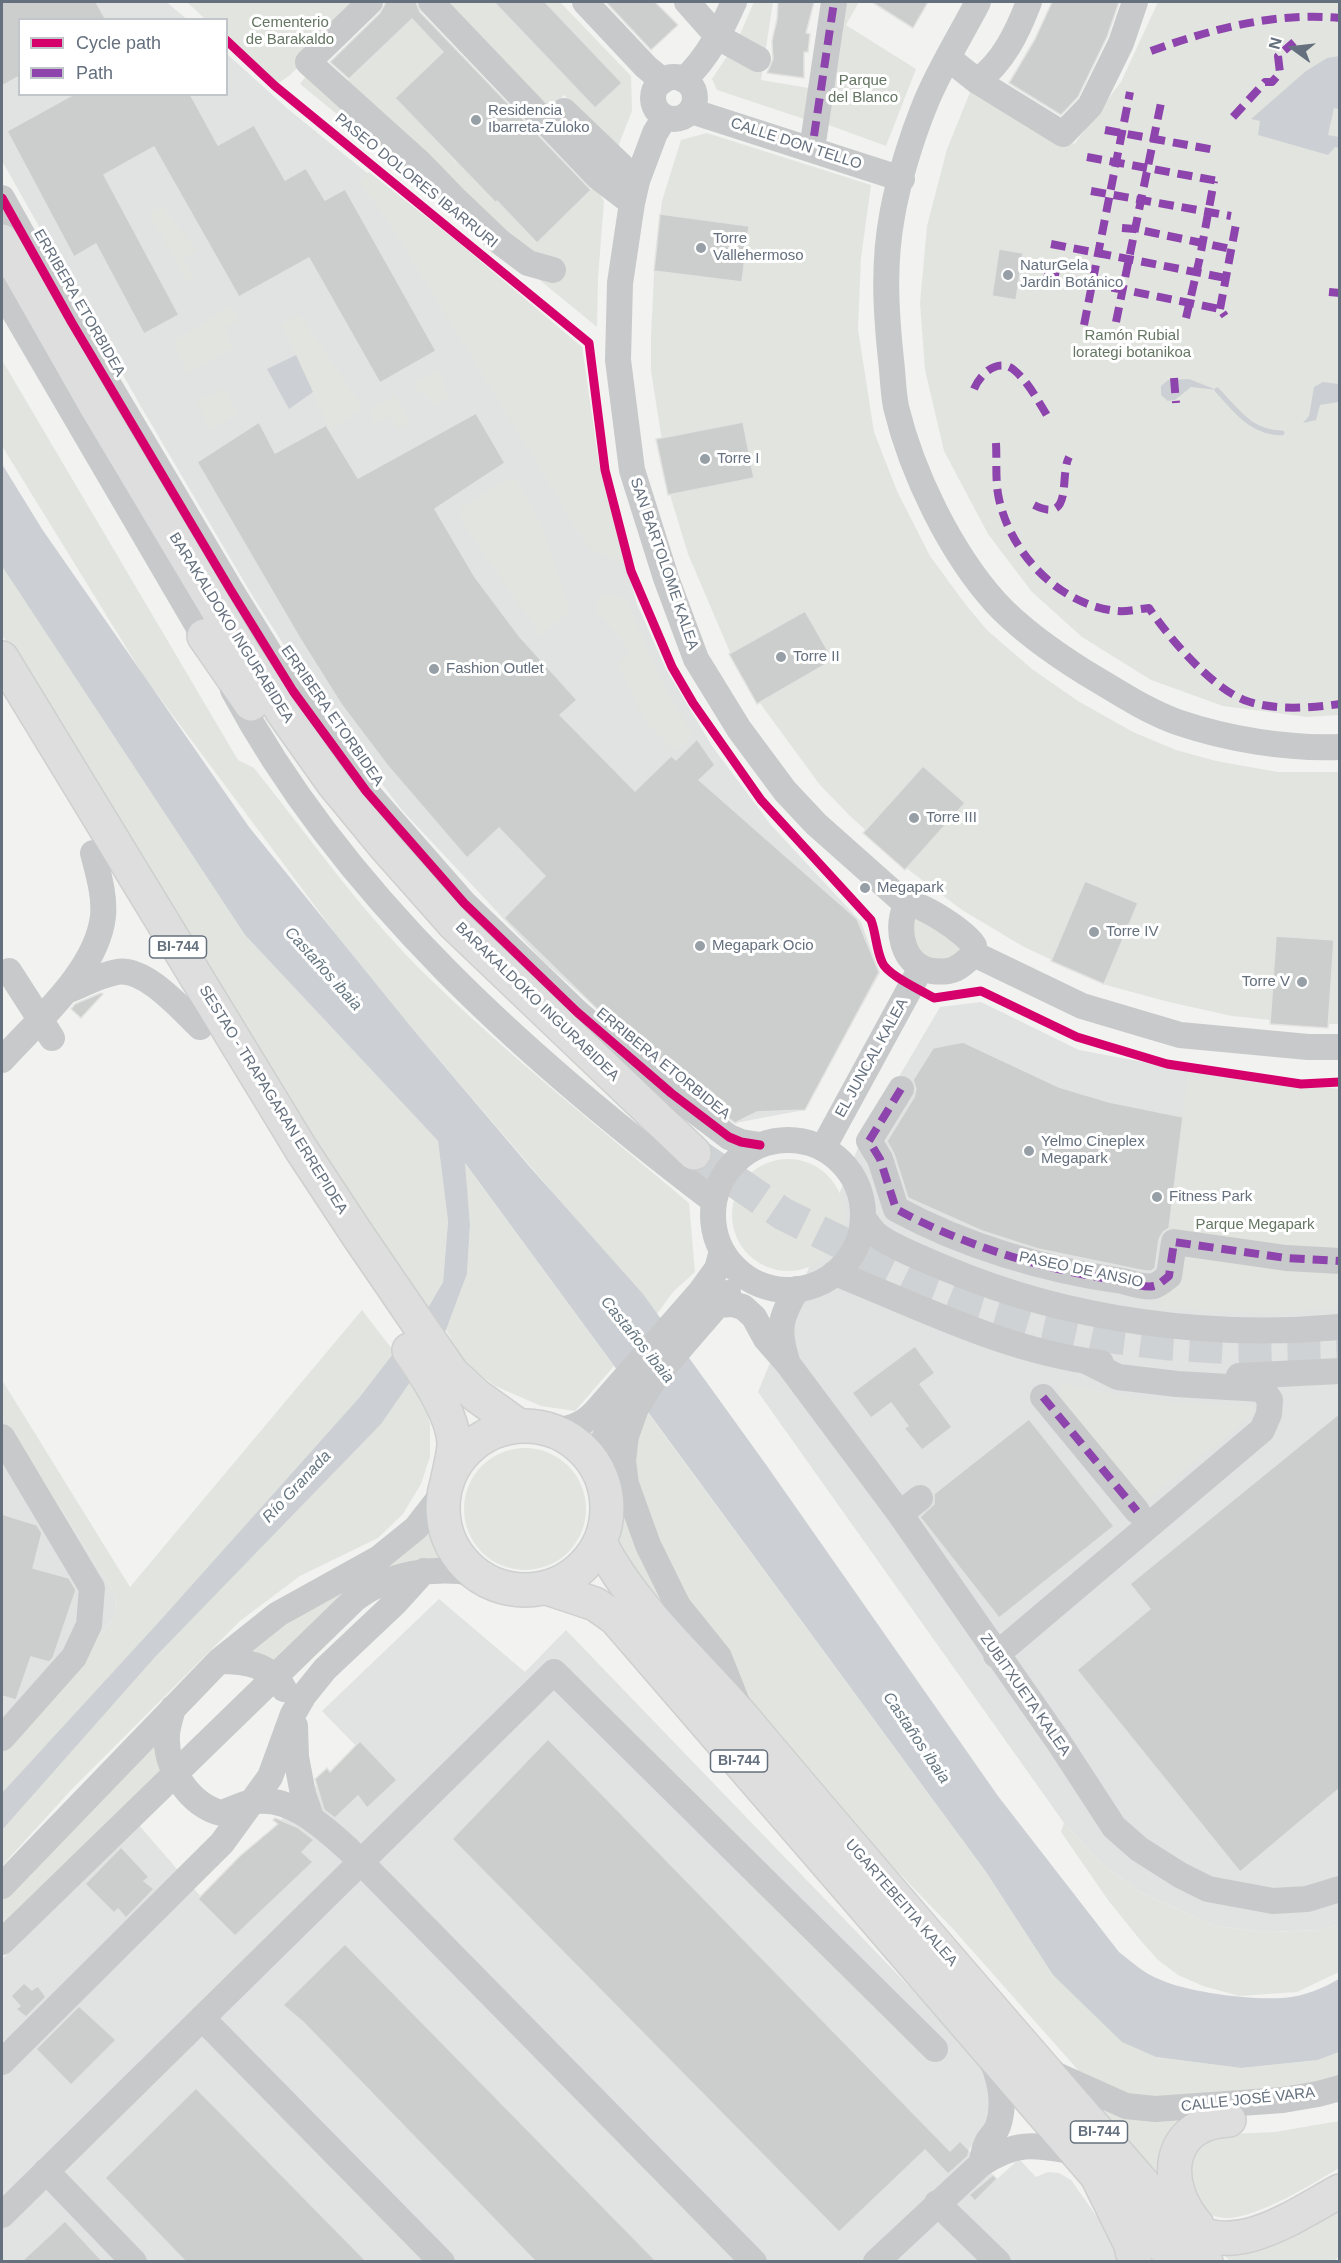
<!DOCTYPE html>
<html>
<head>
<meta charset="utf-8">
<style>
  body { margin:0 }
  #map { position:relative; width:1341px; height:2263px; overflow:hidden; background:#f2f2f1; font-family:Helvetica,sans-serif }
  canvas { display:block }
  .frame { position:absolute; inset:0; border:3px solid #65707e; pointer-events:none }
  .legend { position:absolute; left:18px; top:18px; width:210px; height:78px; box-sizing:border-box; background:#fff; border:2px solid #c1c6cb; margin:0; padding:8px 10px; list-style:none; font-size:18px; color:#65707e }
  .legend li { display:flex; align-items:center; gap:12px; height:30px }
  .legend b { width:30px; border:2px solid #c1c6cb }
  .north { position:absolute; left:1263px; top:18px; width:60px; height:60px; -webkit-text-stroke:4px #fff; paint-order:stroke; rotate:285deg; font-size:16px; font-weight:700; line-height:24px; text-align:center; color:#65707e }
  .north::after { content:''; display:block; margin:auto; width:21px; height:27px; background:#65707e; clip-path:polygon(50% 0,100% 100%,50% 72%,0 100%) }
</style>
</head>
<body>
<div id="map">
<canvas width="1341" height="2263"></canvas>
<div class="frame"></div>
<ul class="legend">
<li><b style="height:8px;background:#d6006c"></b>Cycle path</li>
<li><b style="height:8px;background:#8e44ad"></b>Path</li>
</ul>
<div class="north">N</div>
</div>
<script>
const context = document.querySelector('canvas').getContext('2d');
context.lineJoin = 'round';
function fill(path, color) { context.fillStyle = color; context.fill(path, 'evenodd'); }
function stroke(path, color, width, dash) { context.strokeStyle = color; context.lineWidth = width; context.lineCap = dash ? 'butt' : 'round'; context.setLineDash(dash || []); context.stroke(path); }
function write(font, color, halo, rows, align = 'center') {
  context.font = font + ' Helvetica,sans-serif'; context.lineWidth = 6; context.setLineDash([]); context.textBaseline = 'middle'; context.strokeStyle = halo; context.fillStyle = color; for (const [text, x, y, turn = 0] of rows) {
    context.save(); context.translate(x, y); context.rotate((+turn || 0) * Math.PI / 180); context.textAlign = isNaN(turn) ? turn : align; if (halo) context.strokeText(text, 0, 0); context.fillText(text, 0, 0); context.restore();
  }
}
fill(new Path2D(`
  M2,2h164l21,17 -167,1v74h206l1,-40 61,55 294,238 17,118 38,139 29,65 46,77 59,79 90,97 19,51 -76,137 -69,13 -57,-43 -135,-119 -142,-152 -80,-106 -69,-108 -112,-190 -138,-244z
  M981,1002l98,48 188,35 72,4v835l-18,6 -54,2 -52,-6 -77,-35 -36,-27 -38,-41 -306,-431 102,-249 80,-136z
  M2,1415l113,180 1,20 -61,77 -53,60z
  M439,1599l86,73 41,-42 410,426 13,27 2,20 -2,15 -7,18 -14,14 29,29 22,-20 17,18 12,-5 11,1 12,7 36,51 13,31h-1118v-303l136,-135 64,74 154,-152 -34,-35z`), '#e1e2e2');
fill(new Path2D(`
  M187,2h177l-74,73 -15,11 -48,-46 -1,-20 -21,-1z
  M443,2h117l71,74 1,35 -15,38 -53,-54 -16,15z
  M754,2h19l-12,78 54,9 -5,32 -93,-31 -5,-11 25,-38z
  M834,2h25l-13,23 70,44 -30,77 -71,-26z
  M1158,2h181v713l-32,2 -84,-11 -72,-26 -69,-43 -50,-45 -44,-58 -44,-83 -19,-81 -5,-67 7,-77 20,-77 24,-59 89,56 15,-3 46,-61z
  M412,19l31,33 -48,46 84,-4 -46,44 23,25 47,-46 16,16 -47,46 23,24 49,-47 -29,64 21,23 59,-57 9,15 -6,77 -1,49 -297,-243 10,-13 38,10z
  M707,133l164,52 -10,73 -3,71 16,103 23,59 33,65 36,49 21,25 45,39 46,32 55,31 43,18 40,11 62,11h61v252h-32l-75,-8 -63,-14 -63,-17 -82,-38 -62,-37 -52,-39 -61,-56 -29,-30 -58,-79 -30,-49 -44,-103 -17,-56 -20,-127v-35l3,-61 8,-74 19,-61z
  M369,172l84,66 129,109 17,118 27,100 -34,-15 -16,-20 -21,-38 -168,-273 -28,-37z
  M162,206l35,45 -15,7 11,19 -6,4 -38,-68z
  M231,306l7,14 -14,9 10,18 -47,27 -13,-33z
  M299,315l65,94 -34,21 -48,-106z
  M2,360l236,400 16,8c56,70 109,146 174,209 82,80 173,152 261,226l6,69 -22,20 -16,22 -245,-286 -77,-95 -190,-255 -143,-232z
  M438,369l11,27 -12,10 -25,-21z
  M224,389l14,24 -28,18 -13,-30z
  M394,396l16,26 -12,7 -7,-13 -15,8 -8,-13z
  M510,478l6,1 24,44 30,88 -29,25 -81,-118 2,-11z
  M2,563l243,372 193,206 10,80 -5,61 -17,29 -125,-181 -299,-495z
  M609,593l17,7 40,91 27,44 -18,17 -31,-33 -26,-55 14,-11 -34,-41 -2,-6 5,-9z
  M917,919h5l38,27 1,6 -18,12 -25,-12 -7,-28z
  M1188,1072l88,12 63,5v219l-62,5 -118,-4z
  M732 1215a56 56 0 1 1 112 0a56 56 0 1 1-112 0Z
  M464,1162l150,204 -39,45 -34,-5 -46,-20 -30,-23 -19,-33 21,-56 3,-49z
  M362,1310l57,74 11,39v34l-9,27 -18,30 -25,24 -78,38 -60,45 -169,169 -69,76v-114l53,-60 61,-77 -1,-20 -113,-180v-35l128,207z
  M1064,1384l71,14 57,6 61,2v9l-107,85 -88,-104z
  M632,1391l354,481 67,103 103,82 85,11 77,-8 21,-8v29l-184,28 -54,-13 -147,-166 -296,-307 -53,-94 2,-30 -4,-17 -7,-16 -19,-22z
  M464 1509a61 61 0 1 1 122 0a61 61 0 1 1-122 0Z
  M428,1514l3,23 16,37 -62,8 -109,95 -41,-16z
  M173,1708l2,65 -173,169v-56z
  M1064,1823l38,41 36,27 77,35 52,6 54,-2 18,-6v48l-42,20 -58,4 -36,-10 -25,-11 -20,-15 -17,-19 -33,-41 -47,-68z
  M1098,2107l92,6c-27,24 -24,29 -29,64z
  M1339,2121v47c-27,16 -80,49 -111,50 -17,1 -29,-10 -40,-21l6,-50 36,-13 45,-2z
  M1339,2210v46l-5,5h-104l-5,-5 21,-2z`), '#e2e5df');
fill(new Path2D(`
  M1339,56v53l-5,-1 -6,27 11,2v11l-4,-1 -7,8 -70,-20 2,-14 -9,-2 55,-48 21,-13z
  M296,355l17,37 -24,17 -22,-40z
  M1189,379l28,11 -26,-3 -16,13 -7,1 -7,-6v-9l7,-6z
  M1323,382l16,2v18l-19,3 -4,15 -13,3 6,-7 5,-29z
  M2,464l40,65 207,298 163,201 118,139 113,127 124,172 231,330 121,156c14,11 26,22 42,28 29,13 105,23 136,16 14,-3 30,-10 42,-17v73l-21,8 -77,8 -85,-11 -34,-15 -69,-67 -67,-103 -521,-709 5,62 -3,49 -21,56 -65,94 -226,233 -153,173v-37l156,-170 201,-225 67,-87 17,-29 5,-61 -10,-80 -193,-206 -243,-369z`), '#ccd0d4');
stroke(new Path2D(`
  M1217,390c21,22 33,42 65,43`), '#ccd0d4', 5);
const building = new Path2D(`
  M2,2h94l10,18h-86v56l-18,10z
  M386,2h30l4,10 171,178 -54,53 -40,-42 -1,2 -101,-105 48,-46 -31,-33 -63,60 -19,-17 50,-49z
  M494,2h51l77,81 -27,25z
  M606,2h49l23,23 -27,25z
  M778,2h36l-8,31 4,1 -2,18h-4v26l-37,-5 6,-14 -1,-18 5,-22z
  M872,2h56l-15,26z
  M1052,2h67l-12,35 -29,60 -17,18 -52,-32 26,-44z
  M74,94h116l28,51 36,-20 31,55 21,-12 19,32 20,-11 91,162 -56,32 -71,-125 -70,39 -85,-150 -50,28 75,140 -35,19 -48,-90 -22,13 -67,-126z
  M660,214l89,12 -7,56 -88,-11z
  M999,249l24,4 -7,47 -24,-4z
  M476,413l29,50 -70,46 40,68 45,60 57,63 -17,15 75,76 36,-35 5,4 21,-21 18,26 -16,15 158,139 22,53 -74,138 -48,2 -22,11 -58,-45 -82,-71 -91,-89 41,-42 -46,-48 -32,30 -80,-93 -46,-61 -42,-67 -102,-175 62,-40 16,31 51,-28 32,53z
  M743,422l11,56 -86,17 -12,-56z
  M805,611l28,49 -76,44 -28,-50z
  M923,766l42,37 -60,67 -42,-37z
  M1085,881l53,22 -34,81 -53,-23z
  M1276,936l58,4 -6,88 -58,-4z
  M101,993l2,1 -22,24 -10,-9 4,-5z
  M963,1042l96,45 50,15 74,15 -14,111 -6,4 -4,7 -4,29 -4,3h-6l-107,-22 -56,-18 -74,-33 -14,-44 -7,-13 27,-44 2,-8 -3,-9 20,-32z
  M915,1346l20,27 -15,11 32,43 -30,23 -18,-22 4,-2 -17,-23 -20,15 -19,-25z
  M1340,1413v375l-100,84 -163,-202 73,-61 -20,-25z
  M1029,1419l85,107 -115,92 -79,-101 14,-13v-10z
  M2,1514l35,11 5,8 -9,35 36,10 7,12 -23,68 -4,4 -18,-5 -15,43 -14,-4z
  M548,1739l402,412 10,-10 9,9 -1,6 -20,18 -23,-24 -86,82 -387,-393z
  M360,1741l37,39 -30,28 -9,-12 -23,22 -11,-8 -9,-31 12,-11 3,4z
  M275,1818l22,9 17,13 -12,12 11,10 -78,74 -37,-37 42,-43 38,-32 -5,-4z
  M121,1847l28,30 -5,4 10,8 -28,29 -8,-9 -4,4 -29,-29z
  M345,1944l312,318h-121l-233,-240 -20,-17z
  M24,1983l8,7 6,-4 8,11 -20,20 -10,-8 4,-3 -9,-10z
  M79,2006l37,34 -45,45 -35,-36z
  M196,2088l171,174h-181l-81,-84z
  M993,2175l4,4 -22,22 -6,-6z
  M65,2221l38,41h-82z`);
fill(building, '#cccdcd');
stroke(building, '#e2e2e1', 1.5);
stroke(new Path2D(`
  M694,1153l89,61 145,71 49,19 57,17 62,14 72,9 68,4 104,-3`), '#cfd2d4', 33, [33, 16]);
const major = new Path2D(`
  M2,241l94,165 145,243 43,65 49,69 51,62 70,79 240,229
  M204,636l47,68
  M2,658l299,491 56,85 95,139 25,23 42,30
  M409,1350c16,23 46,67 45,96 -1,12 -5,25 -7,37
  M443 1508a82 82 0 1 1 164 0a82 82 0 1 1-164 0Z
  M600,1543c35,68 97,120 146,178 134,160 271,317 407,474l53,67
  M547,1588l48,16 20,14 482,558 81,86`);
const highway = new Path2D(`
  M1097,2176l33,67 5,19
  M1153,2195c10,9 19,21 30,29 50,38 112,-9 157,-33
  M1197,2225c-36,-41 -31,-102 32,-105`);
stroke(major, '#cecfcf', 36);
stroke(highway, '#cfcfcf', 36);
stroke(new Path2D(`
  M370,2l-62,60 113,102 37,38 42,40 28,21 25,7
  M431,2l167,175 34,26
  M585,2l61,65 17,14
  M687,2l31,35 40,22
  M978,2c-17,33 -38,66 -52,100 -14,34 -28,79 -34,114 -9,49 -6,96 -1,144 2,16 2,32 5,47 16,66 54,145 100,196 26,28 58,50 90,70 29,17 58,37 91,49 50,17 109,27 163,25
  M948,58l29,23 86,53 27,-28 31,-63 14,-41
  M653 98a21 21 0 1 1 42 0a21 21 0 1 1-42 0Z
  M684,80c24,-23 37,-49 50,-78
  M977,81c26,-18 41,-50 52,-79
  M564,111l73,70
  M691,111l211,68
  M665,117l-10,16 -18,48 -5,22 -12,80 -2,77 14,110 34,108 30,81 43,70 46,62 31,33 90,80c13,-3 61,29 68,42v8c-6,6 -11,11 -19,15 -7,3 -15,3 -23,2 -31,-6 -36,-42 -26,-67
  M814,136l20,-134
  M2,198l70,125 158,266 63,102 73,100 98,112 113,109 94,81 58,44 12,5 19,3
  M2,291l211,361
  M233,690c110,206 297,371 481,511
  M974,954l108,52 98,29 128,12h32
  M9,971l43,67
  M69,990c15,-6 31,-15 48,-18 28,-5 64,37 83,55
  M2,1060c35,-39 95,-89 101,-144 2,-21 -5,-43 -10,-63
  M901,1089l-32,52 11,18 16,50c68,37 149,61 226,72 9,2 23,7 32,5 5,-1 11,-7 15,-10l5,-34 112,16 54,3
  M713 1215a75 75 0 1 1 150 0a75 75 0 1 1-150 0Z
  M823,1148l98,-180
  M863,1218c4,5 9,13 14,17 13,11 53,27 70,34 121,51 261,70 393,58
  M835,1273c88,35 170,78 266,90
  M717,1305l15,-1 11,3 11,10 12,22 22,25 112,150 158,227 56,86 25,22 41,26 28,14 65,12 34,-2 33,-10
  M787,1361c-10,-31 -7,-44 10,-72
  M657,1375l-21,33 -10,28 -3,25 3,23 22,61 30,61 41,51 19,48
  M1239,1376l101,-5
  M1043,1397l94,114
  M556,1431c17,-3 28,-7 40,-20l105,-120 16,-22 5,-18
  M2,1437l90,151 -3,37 -15,32 -72,81
  M596,1466l7,-24 13,-32 25,-30 16,-5 71,-82
  M900,1514l20,-16
  M996,1655l266,-225 7,-16 1,-14 -8,-11 -85,-5 -59,-7 -32,-16
  M219,1661c26,0 51,3 65,28
  M173,1708c-2,9 -6,19 -6,28 -2,32 23,69 54,77 10,-3 21,-9 31,-11 37,-8 71,25 96,47l406,413
  M295,1726l1,31 7,37 8,23
  M2,1886l217,-225 59,-47 101,-56 37,-30 28,-36
  M2,1942l354,-344c33,-24 77,-32 117,-25
  M202,2018l240,244
  M991,2058c9,21 15,45 7,68 -2,6 -7,10 -10,15 -4,7 -5,16 -7,23 37,-24 54,-19 95,-12
  M2,2062l220,-219 48,-66 23,-63 11,-19 21,-26 70,-66 29,-32
  M1050,2072l76,34 29,3 128,-9 35,-6 22,-6
  M46,2171l88,91
  M937,2203l61,59
  M2,2215l552,-543 381,377
  M876,2262l105,-98`), '#c8c9ca', 26);
stroke(major, '#dedede', 33);
stroke(highway, '#dedede', 33);
stroke(new Path2D(`
  M1151,51c61,-22 123,-39 189,-33
  M1233,117l32,-35h7l8,-9 -2,-17 16,-14
  M1105,130l110,20
  M814,136l20,-134
  M1087,157l131,24
  M1091,191l140,25
  M1122,228l13,1 96,20
  M1051,244l175,34
  M1044,274l176,35 5,7
  M1329,292l11,1
  M1220,309l16,-85
  M1186,318l14,-61 14,-76
  M1116,322l46,-224
  M1084,325l46,-233
  M1174,378l2,25
  M974,389c6,-15 24,-32 40,-19 15,12 26,35 36,50
  M996,443c1,18 -1,39 3,56 12,55 60,106 118,112 10,1 22,-2 32,-3 20,30 61,78 95,92 29,11 66,8 96,4
  M1034,505c40,20 25,-29 35,-48
  M901,1089l-32,52 11,18 16,50c68,37 149,61 226,72 9,2 23,7 32,5 5,-1 11,-7 15,-10l5,-34 112,16 54,3
  M1043,1397l94,114`), '#8e44ad', 8, [15, 8]);
stroke(new Path2D(`
  M226,40l49,46 314,257 16,127 26,101 41,96 21,36 68,97 110,120c5,13 5,29 11,42 5,13 39,28 52,36l47,-7 96,46 90,27 134,20 39,-2
  M2,198l70,125 158,266 63,102 73,100 98,112 113,109 94,81 58,44 12,5 19,3`), '#d6006c', 9);
for (const [x, y, r, color] of [
  [476,120,6,"#969ea6"],
  [701,248,6,"#969ea6"],
  [1008,275,6,"#969ea6"],
  [705,459,6,"#969ea6"],
  [781,657,6,"#969ea6"],
  [434,669,6,"#969ea6"],
  [914,818,6,"#969ea6"],
  [865,888,6,"#969ea6"],
  [1094,932,6,"#969ea6"],
  [700,946,6,"#969ea6"],
  [1302,982,6,"#969ea6"],
  [1029,1151,6,"#969ea6"],
  [1157,1197,6,"#969ea6"]
]) { const dot = new Path2D(); dot.arc(x, y, r, 0, 2 * Math.PI); context.fillStyle = color; context.fill(dot); stroke(dot, '#fff', 2); }
for (const [x, y, w] of [
  [178,947,57],
  [739,1761,57],
  [1099,2132,57]
]) { const box = new Path2D(); box.roundRect(x - w / 2, y - 11, w, 22, 4.5); context.fillStyle = '#fff'; context.fill(box); stroke(box, '#65707e', 1.5); }
write('bold 14px', '#65707e', null, [
  ["BI-744",178,947],
  ["BI-744",739,1761],
  ["BI-744",1099,2132]
]);
write('15px', '#657663', '#fff', [
  ["Cementerio",290,23],
  ["de Barakaldo",290,40],
  ["Parque",863,81],
  ["del Blanco",863,98],
  ["Ramón Rubial",1132,336],
  ["lorategi botanikoa",1132,353],
  ["Parque Megapark",1255,1225]
]);
write('15px', '#65707e', '#fff', [
  ["Residencia",488,111],
  ["Ibarreta-Zuloko",488,128],
  ["Torre",713,239],
  ["Vallehermoso",713,256],
  ["NaturGela",1020,266],
  ["Jardin Botánico",1020,283],
  ["Torre I",717,459],
  ["Torre II",793,657],
  ["Fashion Outlet",446,669],
  ["Torre III",926,818],
  ["Megapark",877,888],
  ["Torre IV",1106,932],
  ["Megapark Ocio",712,946],
  ["Torre V",1290,982,"right"],
  ["Yelmo Cineplex",1041,1142],
  ["Megapark",1041,1159],
  ["Fitness Park",1169,1197]
], 'left');
write('15px', '#65707e', '#fff', [
  ["CALLE DON TELLO",796,144,18],
  ["PASEO DOLORES IBARRURI",416,181,39],
  ["ERRIBERA ETORBIDEA",79,303,60],
  ["SAN BARTOLOME KALEA",664,564,71],
  ["BARAKALDOKO INGURABIDEA",231,628,58],
  ["ERRIBERA ETORBIDEA",332,716,55],
  ["BARAKALDOKO INGURABIDEA",537,1002,44],
  ["EL JUNCAL KALEA",872,1058,-61],
  ["ERRIBERA ETORBIDEA",663,1064,39],
  ["SESTAO - TRAPAGARAN ERREPIDEA",273,1100,58],
  ["PASEO DE ANSIO",1081,1270,12],
  ["ZUBITXUETA KALEA",1025,1695,55],
  ["UGARTEBEITIA KALEA",901,1903,49],
  ["CALLE JOSÉ VARA",1248,2100,-6]
]);
write('italic 16px', '#667782', '#fff', [
  ["Castaños ibaia",323,969,48],
  ["Castaños ibaia",637,1340,51],
  ["Río Granada",297,1487,-47],
  ["Castaños ibaia",916,1738,56]
]);
</script>
</body>
</html>
